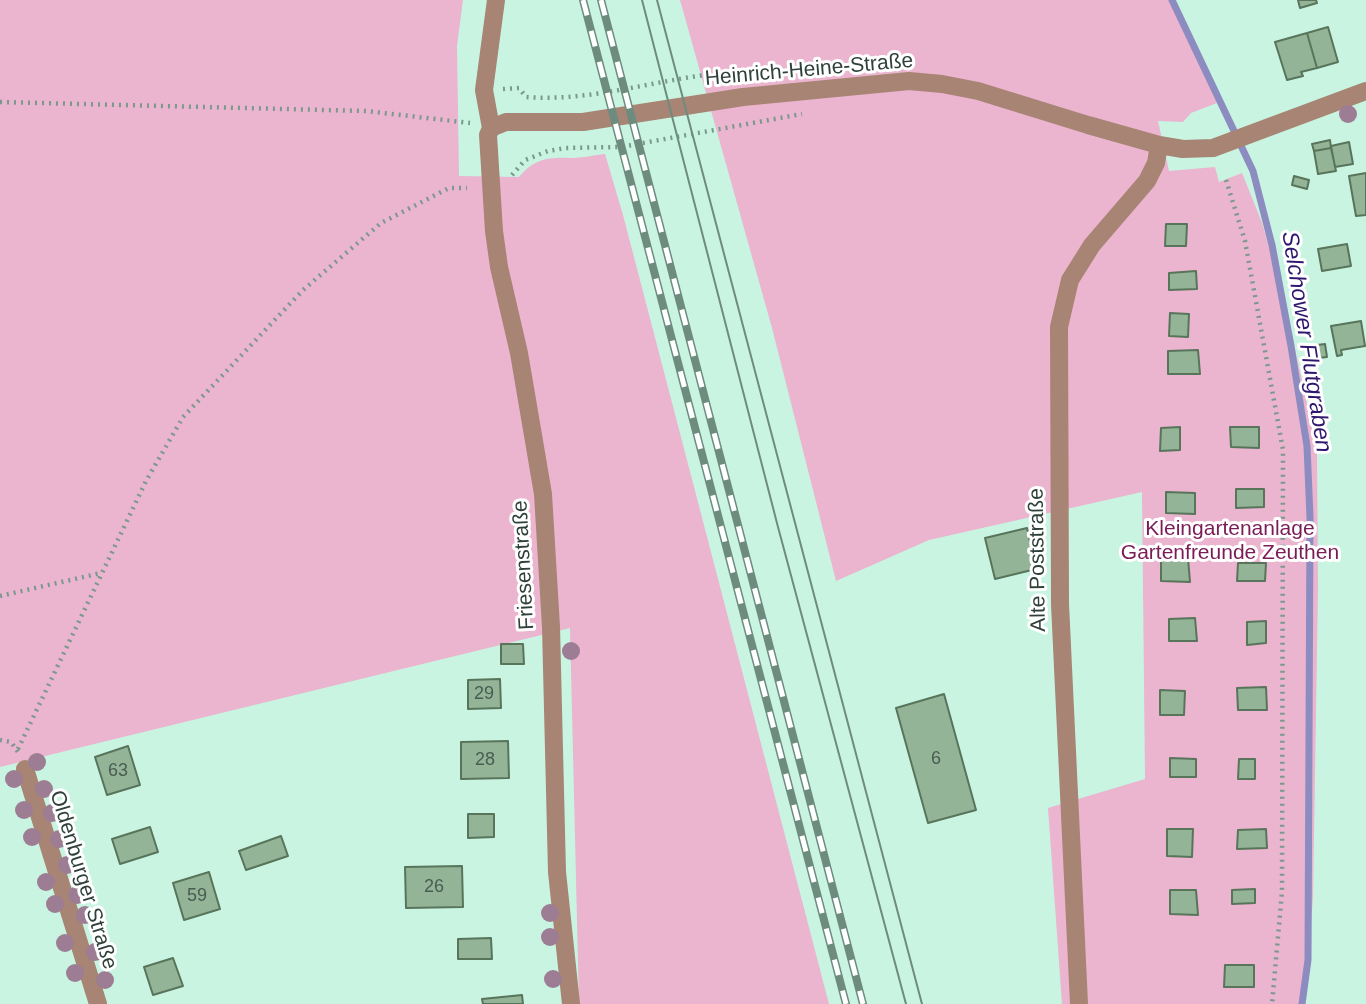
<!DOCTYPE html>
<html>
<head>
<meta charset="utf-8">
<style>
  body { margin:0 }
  canvas { display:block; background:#c8f4e1 }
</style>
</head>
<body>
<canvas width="1366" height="1004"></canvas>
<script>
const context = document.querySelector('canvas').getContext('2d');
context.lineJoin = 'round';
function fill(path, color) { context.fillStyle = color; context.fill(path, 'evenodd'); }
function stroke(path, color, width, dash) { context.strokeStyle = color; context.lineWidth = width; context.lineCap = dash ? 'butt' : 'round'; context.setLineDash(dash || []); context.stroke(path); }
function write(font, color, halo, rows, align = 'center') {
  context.font = font + ' Arial,sans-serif'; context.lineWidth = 6; context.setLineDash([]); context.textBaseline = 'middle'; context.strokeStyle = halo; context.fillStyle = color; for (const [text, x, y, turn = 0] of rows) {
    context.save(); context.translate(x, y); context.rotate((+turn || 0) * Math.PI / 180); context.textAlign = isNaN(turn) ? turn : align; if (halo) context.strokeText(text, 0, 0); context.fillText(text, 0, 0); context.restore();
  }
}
fill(new Path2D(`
  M0,0h463l-6,46 2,130 60,1c15,-18 29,-20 52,-19 11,0 23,-3 34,-4l18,61 206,789h-250l-9,-376 -570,139z
  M680,0h493l44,103 -26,10 -8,9 -25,-1 11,50 46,-4 4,15 23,-9 19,47 20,64 36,166 1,140 -5,307 -8,107h-243l-14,-196 97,-29 -3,-287 -213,48 -93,41 -64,-253z`), '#ebb4cf');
stroke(new Path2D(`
  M1172,0l81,171 19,74 19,101 16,100 3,71 -2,443 -6,44`), '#8c8cc1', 7);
const building = new Path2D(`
  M1298,0h18l1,3 -17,5z
  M1328,27l10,35 -21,6 -10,-35z
  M1307,33l10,35 -16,4 2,4 -16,4 -12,-38z
  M1330,140l1,8 -17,3 -2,-7z
  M1349,142l4,22 -18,3 -4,-21z
  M1331,148l5,23 -18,3 -4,-23z
  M1366,173v42l-10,1 -7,-40z
  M1294,176l15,4 -2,9 -15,-4z
  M1166,224h21l-1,22h-21z
  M1347,244l4,22 -29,5 -4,-22z
  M1196,271l1,18 -28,1v-17z
  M1170,313l19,1 -1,23 -19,-1z
  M1361,321l4,25 -24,4 1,5 -5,1 -6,-30z
  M1325,344l2,13 -8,1 -2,-13z
  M1198,350l2,24h-32v-23z
  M1180,427v23l-20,1 1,-23z
  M1230,427h29v21l-28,-1z
  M1236,489h28v18l-28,1z
  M1166,492l29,1v21l-29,-1z
  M1027,528l9,41 -41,10 -10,-41z
  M1161,558h27l2,24 -29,-1z
  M1238,563h28l-1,18h-28z
  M1195,618l2,23h-28v-22z
  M1266,621v22l-19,2v-23z
  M501,644h22l1,20h-23z
  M500,679l1,29 -33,1v-29z
  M1266,687l1,23h-29l-1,-22z
  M1160,690l25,1 -1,24h-24z
  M944,694l32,116 -48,13 -32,-115z
  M508,741l1,37 -48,1v-37z
  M128,746l12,39 -33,10 -12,-38z
  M1170,758l26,1v18h-26z
  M1239,759h16v20h-17z
  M468,814h26v23l-26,1z
  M150,827l8,25 -38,12 -8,-25z
  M1167,829h26l-1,28 -25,-1z
  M1266,829l1,19 -30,1 1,-19z
  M281,836l7,20 -42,14 -7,-19z
  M462,866l1,41 -57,1 -1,-41z
  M209,872l11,37 -36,11 -11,-37z
  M1255,889v14l-23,1v-14z
  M1170,890h26l2,25 -28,-1z
  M491,938l1,21h-34v-20z
  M173,958l10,28 -30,9 -9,-28z
  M1225,965h29v22h-30z
  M522,995l1,9h-40l-1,-5z`);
fill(building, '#94b498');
stroke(building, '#58755b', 2);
stroke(new Path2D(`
  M503,89l16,-1 7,9c63,5 125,-16 187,-23 14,-2 29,-1 44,-1
  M0,102l366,9 104,12
  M512,175l13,-15 23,-9 18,-3 55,-1 181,-33
  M1226,180l19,61 38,209 -1,442 -10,112
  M0,596l101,-23
  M0,740l11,2 7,10
  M18,749l128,-268 37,-64 120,-127 78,-67 68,-35h18`), '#7a998c', 4.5, [2, 5]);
stroke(new Path2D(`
  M496,0l-12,90 7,38 -3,7 6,96 5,36 20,86 24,141 8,133 6,245 14,132
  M491,128l15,-6h77l160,-25 166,-16 33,3 36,7 110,34 71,20 24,4 30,-1 153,-57
  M25,769l73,235
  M1079,1004l-19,-400 -1,-277 11,-47 22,-35 55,-64 9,-18 3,-18`), '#a78473', 18);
stroke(new Path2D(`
  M642,0l136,527 128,477
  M657,0l265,1004`), '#6e8b7f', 2);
const rail = new Path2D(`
  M583,0l263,1004
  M601,0l262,1004`);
stroke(rail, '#6e8b7f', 8);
stroke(rail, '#fff', 5, [16]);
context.fillStyle = '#9d7d94';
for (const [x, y] of [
  [1348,114],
  [571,651],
  [37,762],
  [14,779],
  [44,789],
  [24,810],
  [52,813],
  [32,837],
  [59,839],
  [67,865],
  [46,882],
  [77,895],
  [55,904],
  [550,913],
  [85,915],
  [550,937],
  [65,943],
  [95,952],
  [75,973],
  [553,979],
  [105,980]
]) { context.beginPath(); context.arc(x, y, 9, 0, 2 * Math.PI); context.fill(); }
write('18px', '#485d51', null, [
  ["29",484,694],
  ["6",936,759],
  ["28",485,760],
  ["63",118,771],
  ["26",434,887],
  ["59",197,896]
]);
write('21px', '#2e4039', '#fff', [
  ["Heinrich-Heine-Straße",809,70,-5],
  ["Alte Poststraße",1038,560,-91],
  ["Friesenstraße",524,565,-93],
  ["Oldenburger Straße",83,880,73]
]);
write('21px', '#7a1c55', '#fff', [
  ["Kleingartenanlage",1230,529],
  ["Gartenfreunde Zeuthen",1230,553]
]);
write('italic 23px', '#2f166f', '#fff', [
  ["Selchower Flutgraben",1306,342,81]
]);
</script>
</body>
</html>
